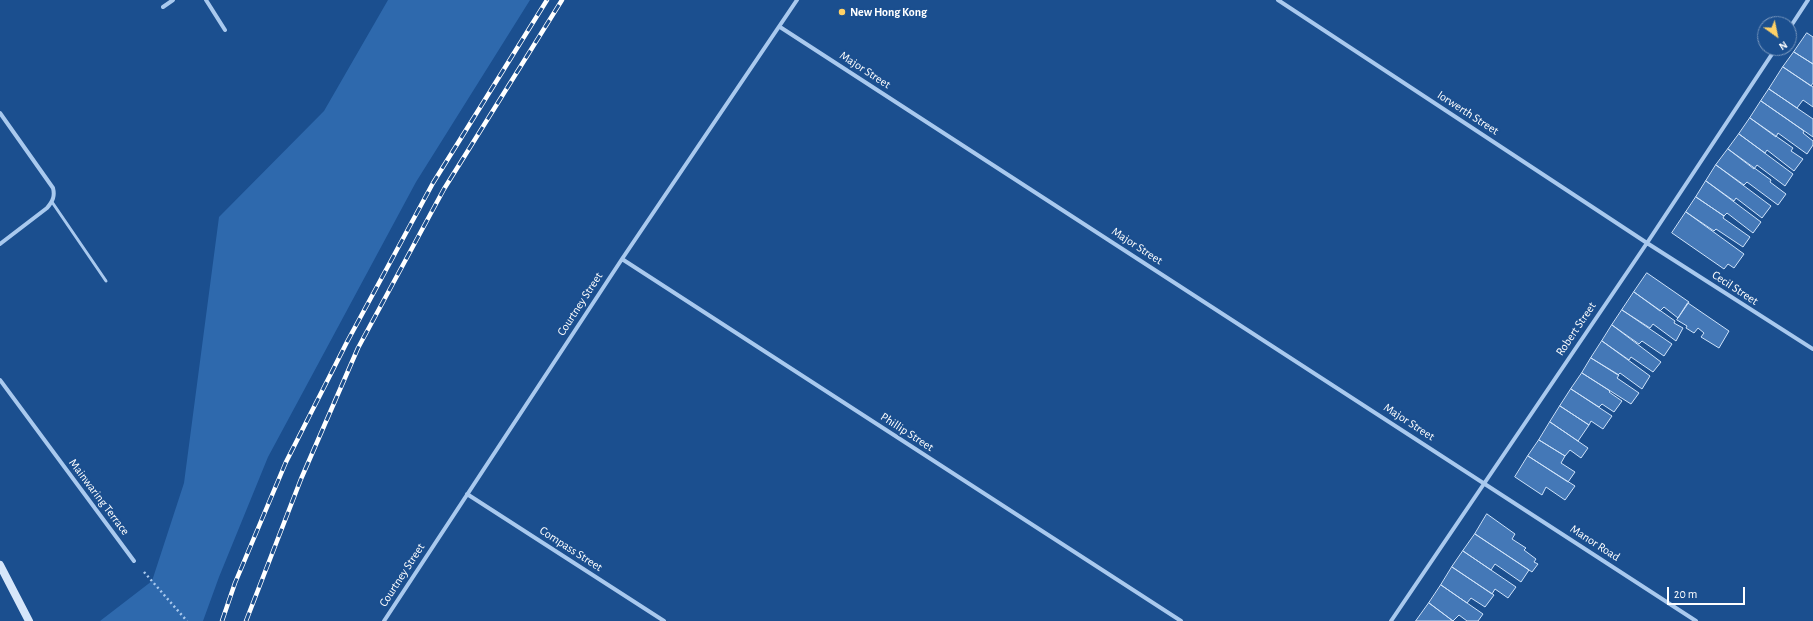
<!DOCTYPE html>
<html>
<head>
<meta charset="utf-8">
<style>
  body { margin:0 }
  #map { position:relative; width:1813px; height:621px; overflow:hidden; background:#1b4f8f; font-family:"Alegreya Sans",sans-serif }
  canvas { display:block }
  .north { position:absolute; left:1757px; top:16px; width:40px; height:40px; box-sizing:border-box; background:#1b4f8f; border:1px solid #7695bc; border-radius:50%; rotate:147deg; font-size:11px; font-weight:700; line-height:16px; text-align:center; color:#fff }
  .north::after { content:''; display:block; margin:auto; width:14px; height:18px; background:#ffd166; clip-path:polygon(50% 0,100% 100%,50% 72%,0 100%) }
  .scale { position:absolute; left:1667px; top:587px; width:78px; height:18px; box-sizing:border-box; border:2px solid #fff; border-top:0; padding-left:5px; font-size:12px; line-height:14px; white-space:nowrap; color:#fff; -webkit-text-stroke:3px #1b4f8f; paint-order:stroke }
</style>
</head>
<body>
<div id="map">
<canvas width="1813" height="621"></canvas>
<div class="north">N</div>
<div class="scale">20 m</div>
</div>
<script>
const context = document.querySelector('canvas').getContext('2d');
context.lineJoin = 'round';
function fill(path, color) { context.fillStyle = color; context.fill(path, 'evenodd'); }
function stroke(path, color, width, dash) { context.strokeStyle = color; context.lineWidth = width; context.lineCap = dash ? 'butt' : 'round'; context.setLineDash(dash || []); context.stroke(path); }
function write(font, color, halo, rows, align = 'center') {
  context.font = font + ' "Alegreya Sans",sans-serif'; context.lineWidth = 4; context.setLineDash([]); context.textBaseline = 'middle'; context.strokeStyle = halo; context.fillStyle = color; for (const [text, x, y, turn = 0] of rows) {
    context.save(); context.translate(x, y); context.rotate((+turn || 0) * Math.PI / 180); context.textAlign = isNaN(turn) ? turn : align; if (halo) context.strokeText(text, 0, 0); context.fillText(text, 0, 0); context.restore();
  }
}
fill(new Path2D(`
  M388,0h142l-114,182 -148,275 -49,120 -16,44h-103l52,-40 32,-98 35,-266 105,-106z`), '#2e69ad');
const building = new Path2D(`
  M1807,33l6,4v27l-19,-12z
  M1794,52l19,12v19l-2,3 -28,-19z
  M1783,67l30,20v20l-10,-7 -6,8 -28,-19z
  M1769,89l44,30v18l-52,-36z
  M1761,101l43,30 -1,2 10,8v4l-6,9 -29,-21 -2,4 -26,-19z
  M1750,118l43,30 -2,3 12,8 -9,12 -27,-21 -2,3 -26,-19z
  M1739,134l54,40 -8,12 -28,-21 -3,4 -26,-20z
  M1728,149l43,31 -1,2 16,12 -8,11 -31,-23 -3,3 -28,-20z
  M1716,165l55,41 -9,12 -26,-20 -2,3 -28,-20z
  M1706,181l55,41 -8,11 -26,-20 -3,3 -28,-19z
  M1696,197l28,19 -1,2 27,19 -7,10 -27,-18 -2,2 -28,-19z
  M1686,212l58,42 -10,14 -6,-4 -4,5 -52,-36z
  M1647,273l42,29 -11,16 -14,-11 -4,4 -26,-19z
  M1634,292l41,29 -1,2 9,5 -7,13 -23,-17 -3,4 -28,-18z
  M1688,303l41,28 -10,17 -18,-11 3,-4 -6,-5 -4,5 -8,-5 1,-2 -10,-6z
  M1622,310l50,34 -8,12 -22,-15 -3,3 -27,-19z
  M1612,325l49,37 -8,10 -22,-15 -2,3 -27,-19z
  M1602,341l48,35 -8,13 -22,-16 -2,2 -27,-17z
  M1591,358l28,17 -2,3 22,15 -8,11 -49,-31z
  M1582,373l28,18 -1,1 13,9 -8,11 -12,-8 -3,3 -28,-18z
  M1571,389l41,27 -9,13 -12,-8 -2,4 -29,-19z
  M1560,406l29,19 -11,16 -28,-19z
  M1550,422l38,26 -7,10 -11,-8 -5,6 -26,-16z
  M1539,440l26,16 -4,7 14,9 -7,10 -40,-26z
  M1528,456l47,30 -10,14 -19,-13 -4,8 -27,-18z
  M1487,514l28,20 -3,5 14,9 -2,2 12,9 -2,3 4,2 -6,8 -57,-38z
  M1475,534l54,36 -8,12 -26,-18 -4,6 -28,-19z
  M1463,551l53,36 -8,11 -13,-9 -3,5 -40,-27z
  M1452,567l42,28 -9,12 -14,-9 -4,5 -26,-18z
  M1441,585l42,29 -5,7h-11l-8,-6 -6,6 -24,-18z
  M1429,603l24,18h-37z`);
fill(building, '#4478b7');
stroke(building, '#cfe3fa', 1);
stroke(new Path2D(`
  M144,572l43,49`), '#a9c9ee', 2.5, [2, 3]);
stroke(new Path2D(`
  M52,202l54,79`), '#a9c9ee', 3);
stroke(new Path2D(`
  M206,0l19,30
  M1278,0l369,243 166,106
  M163,7l10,-7
  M780,27l916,594
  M1789,29l19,-29
  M0,113l53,75c2,8 0,13 -6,20l-47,36
  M622,259l559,362
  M0,380l134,181
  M467,494l197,127
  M384,621l238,-362 175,-259
  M1391,621l256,-378 129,-195`), '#a9c9ee', 4);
stroke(new Path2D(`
  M0,565l29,56`), '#d6e6fa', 8);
const rail = new Path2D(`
  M222,621l13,-38 51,-121 61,-120 86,-159 114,-183
  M246,621l55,-142 57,-131 86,-159 118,-189`);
stroke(rail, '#fff', 4.5);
stroke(rail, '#1b4f8f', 3, [9]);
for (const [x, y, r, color] of [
  [842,12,4,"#ffd166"]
]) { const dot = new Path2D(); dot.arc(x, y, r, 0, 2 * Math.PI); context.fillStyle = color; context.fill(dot); stroke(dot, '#1b4f8f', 1.5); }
write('bold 12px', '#fff', '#1b4f8f', [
  ["New Hong Kong",850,12]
], 'left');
write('12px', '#fff', '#1b4f8f', [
  ["Major Street",865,70,33],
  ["Iorwerth Street",1468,113,33],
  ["Major Street",1137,246,33],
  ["Cecil Street",1735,288,33],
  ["Courtney Street",580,304,-57],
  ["Robert Street",1576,329,-56],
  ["Major Street",1409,422,33],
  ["Phillip Street",907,432,33],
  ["Mainwaring Terrace",99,497,53],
  ["Manor Road",1595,543,33],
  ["Compass Street",571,549,33],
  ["Courtney Street",402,575,-57]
]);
</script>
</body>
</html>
